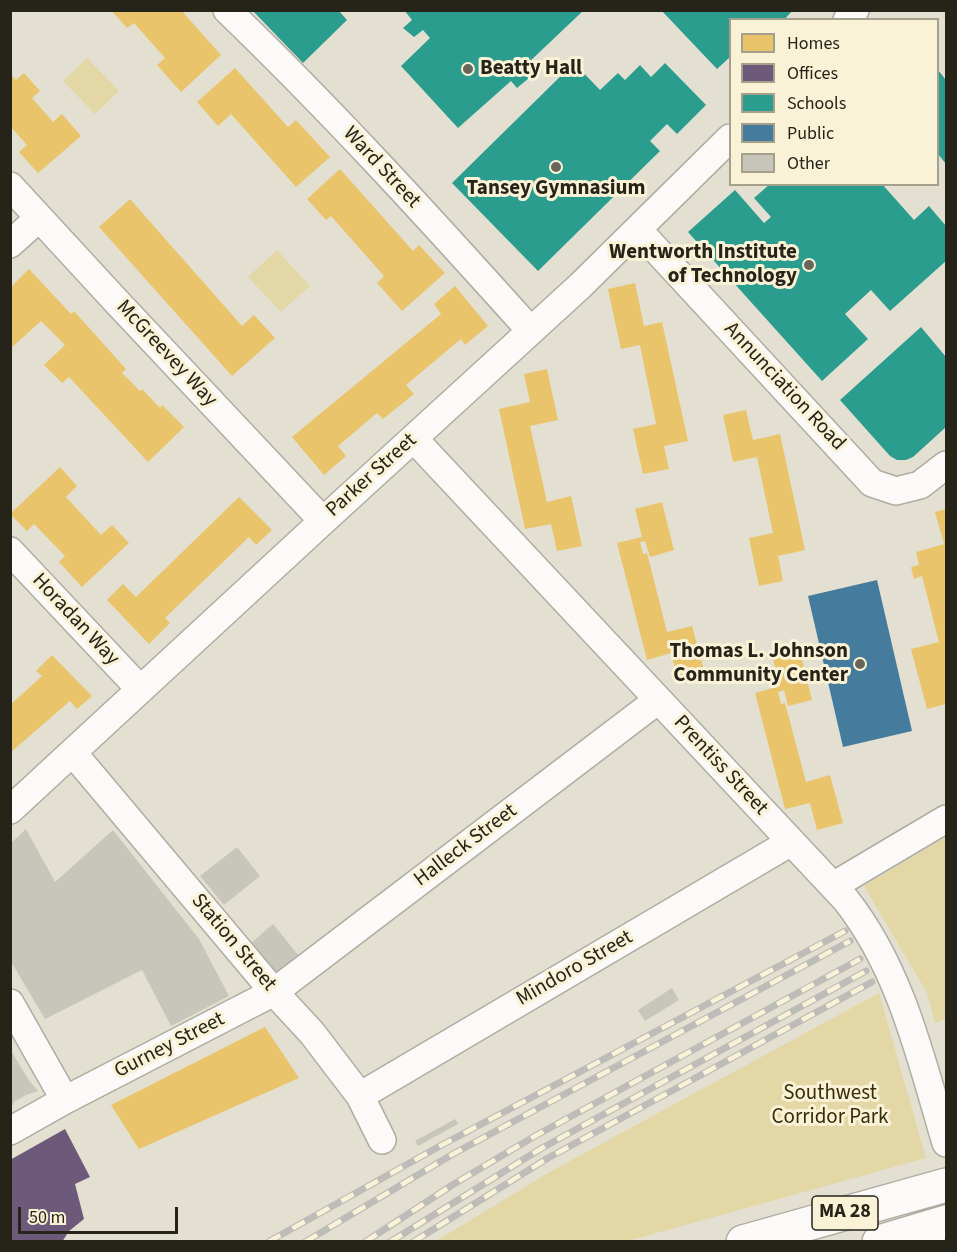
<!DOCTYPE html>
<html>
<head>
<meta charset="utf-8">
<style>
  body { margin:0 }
  #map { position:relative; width:957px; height:1252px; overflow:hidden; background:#e3e0d2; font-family:"Source Sans 3",sans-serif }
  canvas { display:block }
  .frame { position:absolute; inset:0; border:12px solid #262319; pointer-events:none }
  .legend { position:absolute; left:729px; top:18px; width:210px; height:168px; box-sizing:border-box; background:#f9f2d7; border:2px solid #a59f8b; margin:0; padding:8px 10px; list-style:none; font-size:18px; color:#262319 }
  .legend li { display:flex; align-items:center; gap:12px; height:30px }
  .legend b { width:30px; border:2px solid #a59f8b }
  .scale { position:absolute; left:18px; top:1207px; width:160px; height:27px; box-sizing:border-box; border:3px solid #262319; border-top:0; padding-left:8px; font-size:18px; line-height:21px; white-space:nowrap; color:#262319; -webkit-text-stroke:4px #f9f2d7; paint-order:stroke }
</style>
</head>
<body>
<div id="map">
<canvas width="957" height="1252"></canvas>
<div class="frame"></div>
<ul class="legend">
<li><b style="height:16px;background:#e9c46a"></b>Homes</li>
<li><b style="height:16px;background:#6d597a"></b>Offices</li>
<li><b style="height:16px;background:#2a9d8f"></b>Schools</li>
<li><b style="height:16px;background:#457b9d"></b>Public</li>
<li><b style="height:16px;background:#c8c6bb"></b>Other</li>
</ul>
<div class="scale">50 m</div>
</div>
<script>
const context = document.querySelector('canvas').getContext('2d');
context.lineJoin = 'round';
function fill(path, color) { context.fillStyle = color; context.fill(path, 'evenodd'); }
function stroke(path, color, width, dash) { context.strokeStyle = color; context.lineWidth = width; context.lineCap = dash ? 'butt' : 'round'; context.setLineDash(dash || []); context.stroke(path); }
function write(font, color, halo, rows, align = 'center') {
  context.font = font + ' "Source Sans 3",sans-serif'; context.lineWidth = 6; context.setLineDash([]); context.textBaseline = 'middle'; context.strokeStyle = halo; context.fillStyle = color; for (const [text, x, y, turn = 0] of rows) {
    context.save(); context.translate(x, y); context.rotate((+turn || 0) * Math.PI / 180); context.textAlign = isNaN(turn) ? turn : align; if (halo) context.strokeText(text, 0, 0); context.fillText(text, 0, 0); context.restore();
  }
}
fill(new Path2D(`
  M87,58l32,33 -24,23 -32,-33z
  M277,250l33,36 -29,26 -33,-35z
  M946,837v182l-11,4 -8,-30 -63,-107z
  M879,993l47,165 -298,83h-192l119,-72z`), '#e3d7a6');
fill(new Path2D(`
  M111,10h70l40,45 -40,37 -24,-27 8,-7 -31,-35 -7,5z
  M235,68l53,59 8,-7 34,37 -34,30 -65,-73 -13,12 -21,-24z
  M24,73l16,18 -8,7 21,24 9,-8 19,22 -43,37 -19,-21 8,-7 -17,-19v-52l6,6z
  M340,169l73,82 6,-6 26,28 -43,38 -25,-28 7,-7 -53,-60 -5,4 -19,-21z
  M130,199l112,127 12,-11 21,23 -43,38 -133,-149z
  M29,269l42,45 3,-3 52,58 -4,4 18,18 2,-2 18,19 2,-3 22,22 -36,35 -79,-85 -7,6 -18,-18 21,-20 -24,-24 -31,28v-61z
  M635,283l9,43 18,-4 26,119 -24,5 5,23 -26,5 -10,-45 23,-5 -16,-79 -19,4 -13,-60z
  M455,286l33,40 -23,19 -4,-6 -55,46 8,9 -31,25 -6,-6 -39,33 8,10 -22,19 -32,-38 149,-123 -7,-10z
  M547,369l11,51 -28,6 17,76 24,-6 11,50 -25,5 -6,-27 -26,5 -26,-120 31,-7 -6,-28z
  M746,410l7,30 27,-6 25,116 -27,6 5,25 -24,5 -10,-48 24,-5 -16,-76 -24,5 -10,-47z
  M60,467l17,19 -11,11 35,38 11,-10 17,18 -47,44 -23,-25 6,-6 -31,-32 -7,7 -17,-17z
  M239,497l33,33 -16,15 -7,-8 -84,81 5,5 -21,21 -42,-44 16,-16 13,13z
  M662,502l12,48 -24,7 -5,-16 -5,1 3,12 4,-1 20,79 25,-6 13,48 -27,7 -7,-28 -24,7 -30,-117 25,-6 -7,-28z
  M946,509v195l-19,5 -16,-60 28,-7 -17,-66 -8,3 -3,-12 8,-2 -3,-13 28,-8 -9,-32z
  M800,652l12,48 -24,6 -4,-16 -6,2 3,12 4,-1 21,79 24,-7 13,48 -26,7 -7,-27 -25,6 -30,-116 25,-7 -7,-27z
  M52,655l40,41 -15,13 -7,-8 -60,52v-48l32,-29 -6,-5z
  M265,1027l34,51 -160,71 -28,-44z`), '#e9c46a');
fill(new Path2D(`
  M65,1129l25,48 -15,7 9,35 -15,12 -7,11h-52v-82z`), '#6d597a');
fill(new Path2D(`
  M252,10h86l9,10 -44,43z
  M404,10h180l-57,54 8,9 -18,15 -6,-7 -53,47 -57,-62 29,-28 -7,-8 -9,7 -11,-9 9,-8z
  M661,10h132l-9,10h-54v37l-13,12z
  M574,63l26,27 18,-17 7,7 15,-15 11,12 14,-14 41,42 -29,29 -10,-10 -17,17 10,10 -122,120 -86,-88z
  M938,70l8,10v84l-8,-10z
  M770,184h112l32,36 15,-14 17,20v35l-56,50 -19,-21 -26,24 23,25 -46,42 -134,-149 47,-42 29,33 7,-6 -17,-19z
  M921,327l25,30v70l-33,30 -7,3h-9l-7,-4 -50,-56z`), '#2a9d8f');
fill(new Path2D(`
  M877,580l35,151 -69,16 -35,-151z`), '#457b9d');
fill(new Path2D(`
  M26,829l29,53 58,-52 86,109 30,57 -58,30 -29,-56 -97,49 -35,-59v-116z
  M237,847l23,29 -36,29 -24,-29z
  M273,924l26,32 -23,19 -26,-31z
  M672,988l7,12 -34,21 -7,-11z
  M10,1049l18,30 10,12 -12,4 -12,7 -4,7z
  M455,1119l3,5 -40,22 -3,-5z`), '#c8c6bb');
const minor = new Path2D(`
  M227,10c106,102 205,211 303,320
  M847,20l8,-10
  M10,186l106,115 207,220
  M638,230l234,253 24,8 24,-6 26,-20
  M10,244l29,-26
  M414,439l432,461c55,70 75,159 100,243
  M10,551l130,138
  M73,753l201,239 38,41 48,63 22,44
  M10,810l313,-289 257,-235 150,-148
  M833,886l113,-67
  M10,1003l55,97 -55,31
  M360,1096l431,-254
  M65,1100l209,-108 384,-292`);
const major = new Path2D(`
  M743,1242l203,-57
  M879,1242l67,-20`);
stroke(minor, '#afaca1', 30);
stroke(major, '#afaca1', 36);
stroke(minor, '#fbfaf8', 27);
stroke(major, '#fbfaf8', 33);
const rail = new Path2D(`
  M268,1242l172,-96 405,-215
  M305,1242l148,-88 397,-213
  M365,1242l89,-58 81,-48 325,-177
  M390,1242l152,-94 324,-177
  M413,1242l135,-84 324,-176`);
stroke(rail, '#bebcb8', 7);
stroke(rail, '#f9f2d7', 4.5, [14]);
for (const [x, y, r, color] of [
  [468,69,6,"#68655a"],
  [556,167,6,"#68655a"],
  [809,265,6,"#68655a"],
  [860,664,6,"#68655a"]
]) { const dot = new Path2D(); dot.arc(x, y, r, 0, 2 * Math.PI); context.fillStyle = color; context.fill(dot); stroke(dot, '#f9f2d7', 2); }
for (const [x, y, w] of [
  [845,1213,66]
]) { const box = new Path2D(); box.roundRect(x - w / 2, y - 17, w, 34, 4.5); context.fillStyle = '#f9f2d7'; context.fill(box); stroke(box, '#262319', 1.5); }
write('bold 20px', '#262319', null, [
  ["MA 28",845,1213]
]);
write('bold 21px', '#262319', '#f9f2d7', [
  ["Beatty Hall",480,69,"left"],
  ["Tansey Gymnasium",556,189,"center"],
  ["Wentworth Institute",797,253],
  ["of Technology",797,277],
  ["Thomas L. Johnson",848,652],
  ["Community Center",848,676]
], 'right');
write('21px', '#262319', '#f9f2d7', [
  ["Ward Street",381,168,47],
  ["McGreevey Way",166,354,47],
  ["Annunciation Road",784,387,47],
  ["Parker Street",372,476,-42],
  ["Horadan Way",75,620,47],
  ["Prentiss Street",720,766,47],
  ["Halleck Street",466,846,-37],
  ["Station Street",233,943,50],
  ["Mindoro Street",575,969,-30],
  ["Gurney Street",170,1046,-27]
]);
write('21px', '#372e08', '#f9f2d7', [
  ["Southwest",830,1094],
  ["Corridor Park",830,1118]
]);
</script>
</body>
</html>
